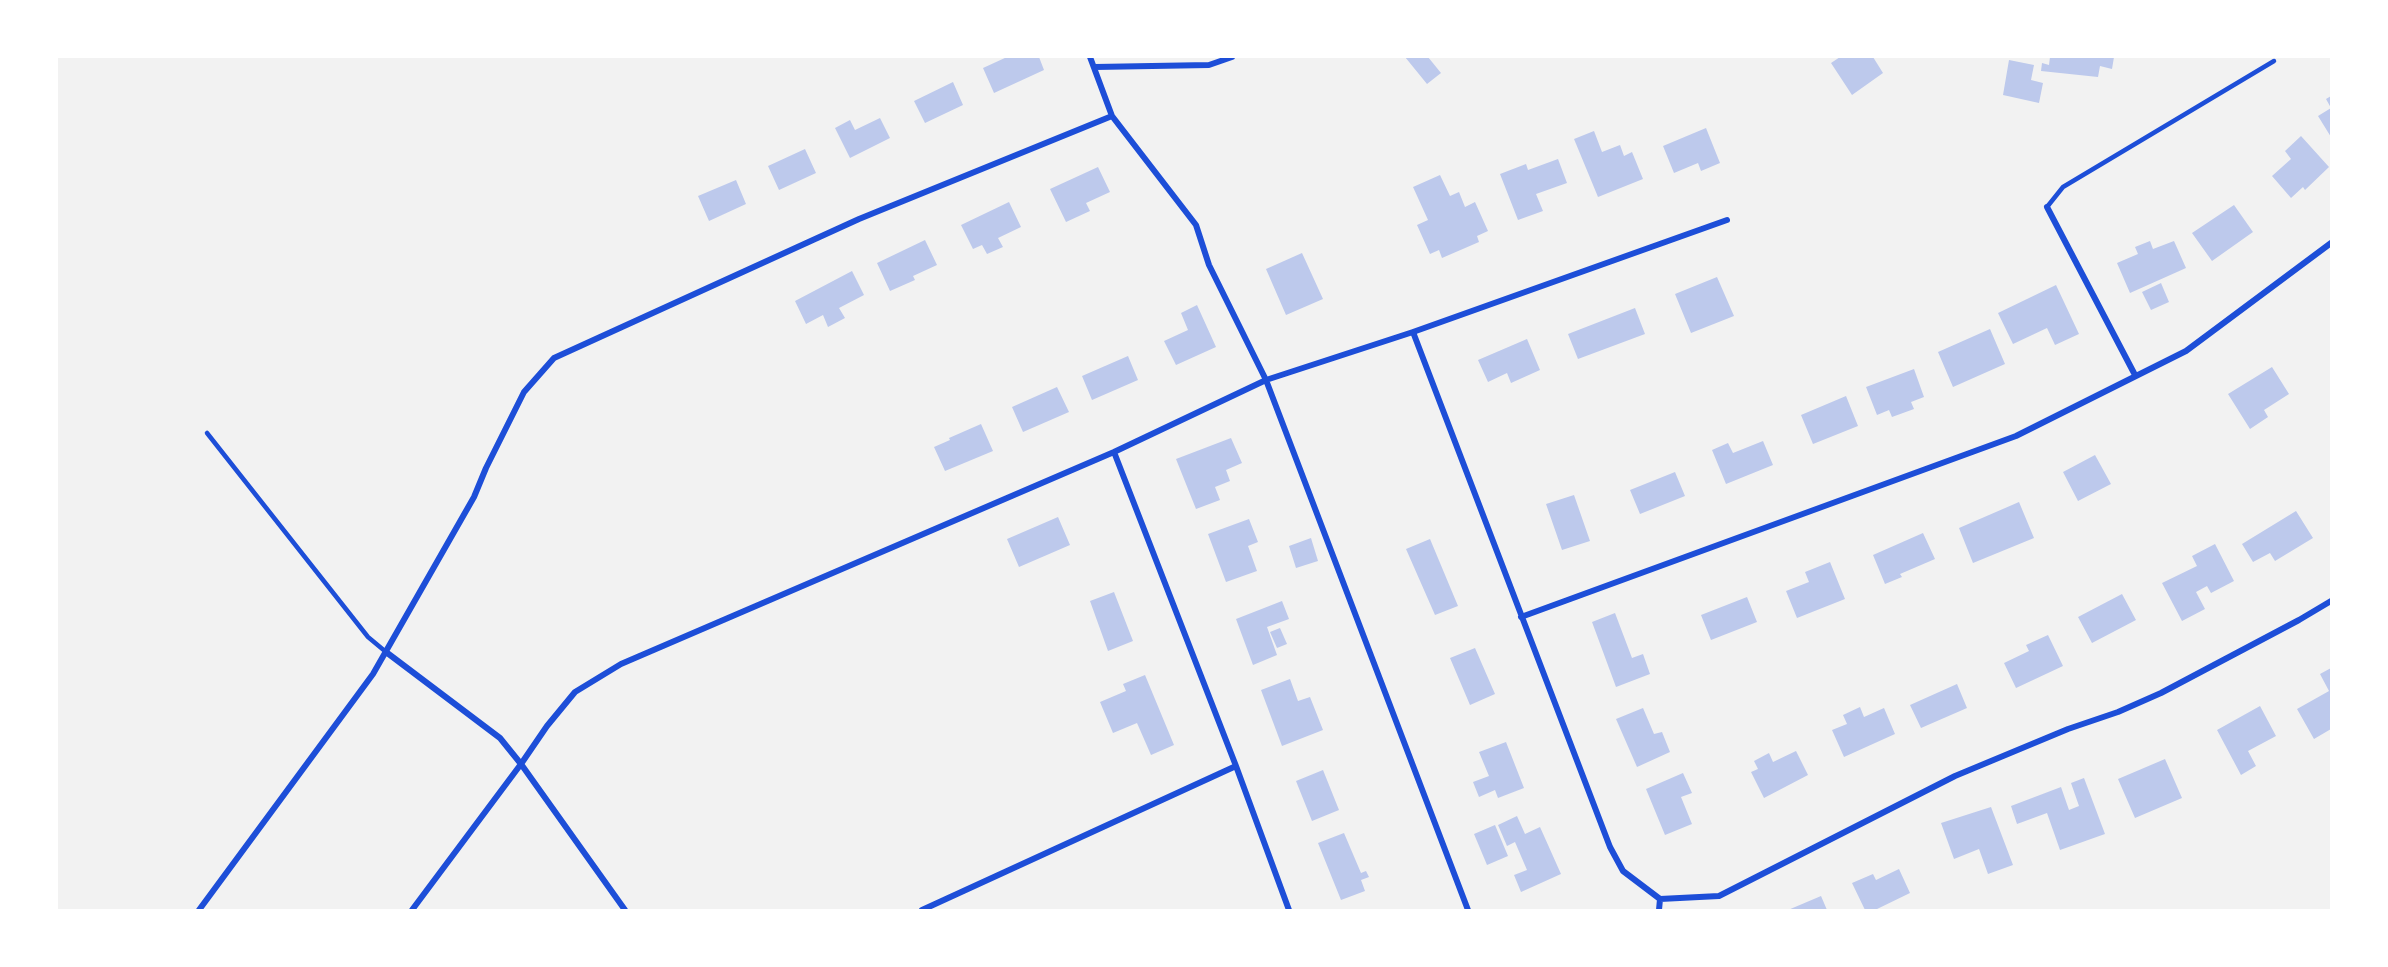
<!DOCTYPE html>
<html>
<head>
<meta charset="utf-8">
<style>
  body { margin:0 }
  #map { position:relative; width:2388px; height:967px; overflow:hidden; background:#f2f2f2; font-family:Barlow,sans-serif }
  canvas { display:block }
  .frame { position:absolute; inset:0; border:58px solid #fff; pointer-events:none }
</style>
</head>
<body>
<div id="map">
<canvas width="2388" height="967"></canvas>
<div class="frame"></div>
</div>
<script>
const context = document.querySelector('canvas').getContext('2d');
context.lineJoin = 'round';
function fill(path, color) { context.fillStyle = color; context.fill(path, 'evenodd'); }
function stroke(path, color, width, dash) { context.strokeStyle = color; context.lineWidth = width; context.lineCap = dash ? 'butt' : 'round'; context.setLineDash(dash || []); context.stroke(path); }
fill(new Path2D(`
  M1007,57h32l5,13 -50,23 -11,-25z
  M1405,57h23l13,16 -14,11z
  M1840,57h33l10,16 -31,22 -21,-32z
  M2050,57h64l-2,12 -12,-3 -2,11 -57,-6 1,-8 7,2z
  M2009,60l25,5 -3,15 12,3 -4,20 -36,-8z
  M953,82l10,23 -38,18 -11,-22z
  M2331,96v41l-13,-21 13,-8 -5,-9z
  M880,118l10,20 -40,20 -15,-30 15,-8 5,10z
  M1706,128l14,35 -19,8 -3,-8 -24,10 -11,-27z
  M1594,131l8,21 18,-7 4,11 8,-4 11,27 -45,18 -24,-58z
  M2301,136l28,31 -24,23 -2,-3 -12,11 -19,-22 19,-17 -6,-8z
  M805,149l11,24 -37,17 -11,-24z
  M1558,159l9,24 -31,11 7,17 -25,9 -18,-46 26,-10 2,6z
  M1098,167l12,25 -24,11 4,8 -24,11 -16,-33z
  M1440,175l10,21 9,-4 6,15 10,-5 13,29 -11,5 2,6 -37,16 -3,-8 -9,4 -13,-29 11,-5 -15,-33z
  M736,180l10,24 -37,17 -11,-25z
  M1009,202l12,25 -23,11 5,9 -16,7 -5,-9 -9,4 -12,-24z
  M2234,205l19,27 -41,29 -20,-28z
  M925,240l12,25 -24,11 2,4 -25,11 -13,-28z
  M2150,241l3,8 21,-8 12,27 -56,25 -13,-30 21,-9 -3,-7z
  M1302,253l21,46 -37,16 -20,-46z
  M852,271l12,24 -25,13 6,10 -17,9 -5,-12 -17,9 -11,-23z
  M1717,277l17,39 -43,17 -16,-39z
  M2161,283l8,19 -18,8 -9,-18z
  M2056,285l23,49 -24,11 -8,-17 -34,16 -15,-31z
  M1197,305l19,42 -40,18 -12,-24 24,-11 -7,-17z
  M1635,308l10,26 -67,25 -10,-25z
  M1990,329l15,35 -52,23 -15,-35z
  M1527,339l13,31 -29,13 -4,-10 -19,9 -10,-22z
  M1128,356l10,24 -46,20 -10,-24z
  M2272,367l17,27 -25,16 4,7 -18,12 -22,-35z
  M1914,369l10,28 -13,5 3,7 -22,8 -3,-7 -12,5 -11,-28z
  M1057,387l12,25 -46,20 -11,-25z
  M1846,396l12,30 -45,18 -12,-29z
  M981,424l12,27 -48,20 -11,-24 16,-7 -1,-2z
  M1231,438l11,25 -16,7 4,11 -15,6 5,13 -24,9 -20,-50z
  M1763,441l10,24 -47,19 -14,-34 16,-7 5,10z
  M2095,455l16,29 -33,17 -15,-29z
  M1675,472l10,24 -45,18 -10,-24z
  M1574,495l16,46 -28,9 -16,-46z
  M2019,502l15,36 -61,25 -14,-35z
  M2296,511l17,27 -38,23 -5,-8 -17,9 -11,-18z
  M1058,517l12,28 -51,22 -12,-28z
  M1249,519l9,23 -10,4 9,25 -31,11 -18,-48z
  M1923,533l12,26 -35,15 2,3 -17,7 -12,-29z
  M1311,538l7,23 -22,7 -7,-22z
  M1430,539l28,67 -23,9 -29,-66z
  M2215,544l19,37 -23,12 -4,-7 -11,6 9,17 -23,12 -20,-38 35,-17 -5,-10z
  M1830,562l15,37 -48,19 -11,-27 23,-9 -4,-10z
  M1114,592l19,49 -25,10 -18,-50z
  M2122,594l14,26 -44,23 -14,-26z
  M1747,597l10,25 -46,18 -10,-25z
  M1282,601l7,18 -22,8 10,28 -24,10 -17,-46z
  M1615,613l17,45 11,-4 7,20 -34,13 -24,-65z
  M1280,628l7,16 -10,4 -7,-16z
  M2048,635l15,31 -47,22 -12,-25 25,-12 -3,-6z
  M1475,648l20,46 -25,11 -20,-47z
  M2331,668v61l-17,10 -17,-30 32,-18 -9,-17z
  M1145,675l29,70 -23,10 -14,-32 -24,10 -13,-31 26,-11 -3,-7z
  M1290,679l8,22 12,-4 13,33 -41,16 -21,-56z
  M1957,684l10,24 -46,20 -11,-23z
  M2260,706l16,30 -28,15 8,15 -15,9 -24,-45z
  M1860,707l4,10 20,-9 11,26 -51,23 -12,-27 15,-6 -4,-9z
  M1643,708l11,26 8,-2 8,20 -33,15 -21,-48z
  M1506,742l18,46 -26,10 -3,-8 -16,7 -6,-15 16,-6 -10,-24z
  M1796,751l12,24 -44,23 -13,-26 7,-3 -4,-8 15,-8 4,9z
  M2165,759l17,39 -47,20 -17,-39z
  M1323,770l16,40 -27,11 -16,-40z
  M1683,773l9,20 -11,4 11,27 -27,11 -19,-46z
  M2084,778l21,56 -45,16 -13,-37 -30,11 -6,-18 50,-19 8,23 10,-4 -8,-23z
  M1991,807l22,58 -25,9 -9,-25 -25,10 -13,-36z
  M1517,816l8,18 15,-7 21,47 -40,18 -7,-17 13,-5 -12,-28 -8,4 -9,-21z
  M1495,825l13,31 -21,9 -13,-31z
  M1344,833l17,40 5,-2 3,6 -8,3 4,11 -24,9 -23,-57z
  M1899,869l11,24 -35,17h-10l-13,-27 21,-9 3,6z
  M1821,896l6,14h-39z`), '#bdc9ec');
stroke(new Path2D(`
  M2047,207l16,-20 211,-126
  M207,433l161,204 18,15`), '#1d4ed8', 4.5);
stroke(new Path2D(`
  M1090,57l22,59 84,109 13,40 57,115 202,530
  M1095,67l114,-2 23,-8
  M2047,207l88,168
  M1413,332l197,515 13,24 37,28 59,-3 236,-120 113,-47 50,-17 43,-19 138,-73 32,-19
  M1114,452l122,314 53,144
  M1521,617l495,-181 170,-85 145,-108
  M386,652l114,86 21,26 104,146
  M199,910l174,-236 101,-177 12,-29 38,-76 30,-34 305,-139 253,-103
  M412,910l109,-146 26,-38 28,-34 46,-28 493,-212 152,-72 147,-48 314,-112
  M922,910l314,-144
  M1659,910l1,-11`), '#1d4ed8', 6);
</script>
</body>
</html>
